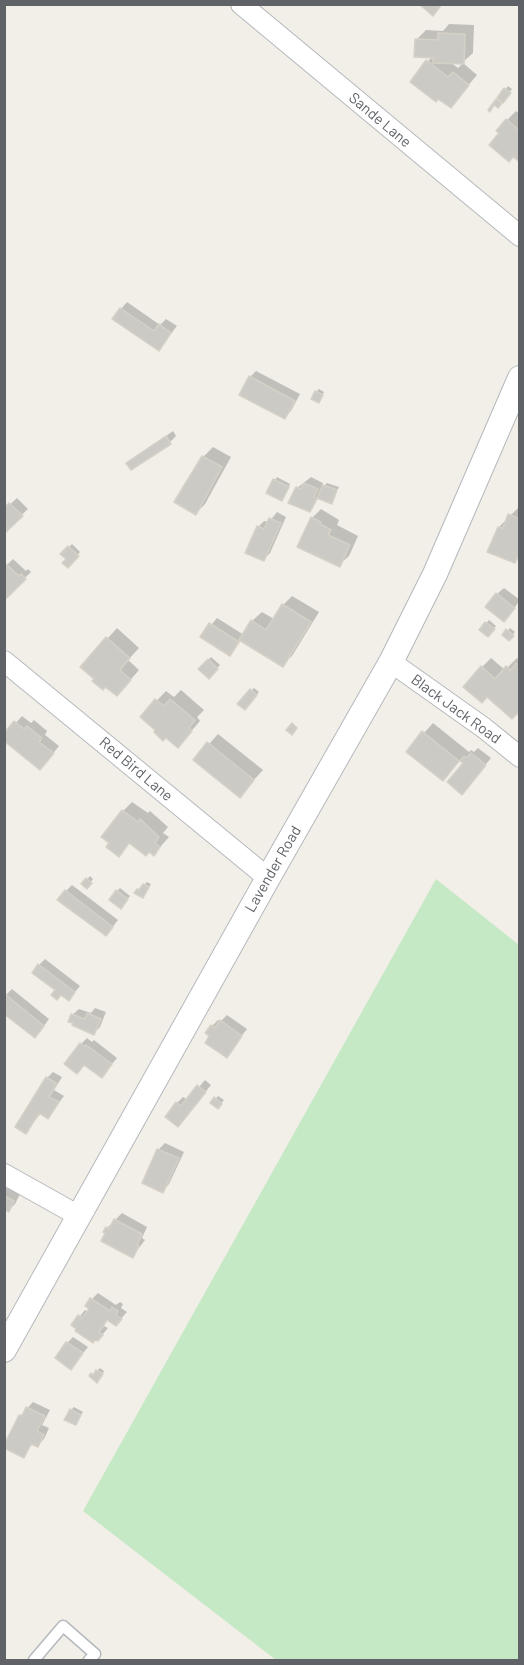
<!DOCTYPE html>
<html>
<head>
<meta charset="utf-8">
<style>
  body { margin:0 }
  #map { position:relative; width:524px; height:1665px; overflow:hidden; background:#f1efe8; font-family:Barlow,sans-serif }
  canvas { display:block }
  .frame { position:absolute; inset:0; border:6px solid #5f6368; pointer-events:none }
</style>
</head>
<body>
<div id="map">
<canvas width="524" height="1665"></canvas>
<div class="frame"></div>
</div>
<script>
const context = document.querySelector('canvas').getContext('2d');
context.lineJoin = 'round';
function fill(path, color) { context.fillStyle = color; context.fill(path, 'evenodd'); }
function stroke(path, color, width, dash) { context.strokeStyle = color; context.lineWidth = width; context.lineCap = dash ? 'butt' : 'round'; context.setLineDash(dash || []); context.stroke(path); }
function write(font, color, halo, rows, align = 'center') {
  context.font = font + ' Barlow,sans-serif'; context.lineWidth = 5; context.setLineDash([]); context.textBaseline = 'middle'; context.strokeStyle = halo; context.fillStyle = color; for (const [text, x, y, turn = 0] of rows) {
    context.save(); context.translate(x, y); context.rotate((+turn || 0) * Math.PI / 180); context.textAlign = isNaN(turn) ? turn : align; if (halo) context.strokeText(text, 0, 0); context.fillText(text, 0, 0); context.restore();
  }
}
fill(new Path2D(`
  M436,879l83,66v715h-243l-193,-149z`), '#c5e8c5');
fill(new Path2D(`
  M449,24l25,1 -1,28 -10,9h-13l8,6 5,-5 14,12 -26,31 -23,-45 5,-5 -17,-16 10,-10 17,1z
  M508,86l4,3 -11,15h-7z
  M516,111l4,3v46l-6,-4 -13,-24 6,-12z
  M127,302l33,23 6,-6 11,7 -18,23 -38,-40z
  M256,371l44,23 -9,17 -6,6 -35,-40z
  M319,389l5,3 -3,6 -5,-6z
  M173,431l3,5 -6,6 -42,21z
  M213,447l18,10 -26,47 -9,9 -19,-11 26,-45z
  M277,477l13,7 -6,12 -9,-16z
  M311,477l12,6 -2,6 6,-6 12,4 -8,15 -12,-5 -10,14 -12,-23z
  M17,498l11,11 -22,21 -2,-20z
  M520,506v50l-6,6 -15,-35z
  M321,509l18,11 -2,5 21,11 -9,20 -10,9 -27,-47z
  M277,512l9,5 -16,36 -6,6 -6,-32 6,-6 5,1z
  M72,544l8,8 -12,14v-7l-5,-5z
  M13,559l13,12 2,-2 3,3 -24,23 -3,-27z
  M504,588l16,12 -10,14 -13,-20z
  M292,596l27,16 -27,44 -10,9 -41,-25 -11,14 -28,-18 15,-18 27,17 8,-14 10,-9 12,7 9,-14z
  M489,620l7,6 -8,9 -7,-6z
  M117,628l22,20 -11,12 11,10 -13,15 -30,-7 -14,-11z
  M510,628l5,4 -6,7 -5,-4z
  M211,657l9,8 -11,12 -9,-8z
  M491,658l14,12 12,-12 3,2v49l-38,-42z
  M254,688l5,4 -15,16 -5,-5z
  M181,690l23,20 -7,7 3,4 -13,15 -30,-6 -15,-14 24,-25 8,6z
  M22,716l9,7 3,-3 13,11 -2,4 14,11 -13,16 -42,-26z
  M433,723l36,29 2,-2 3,2 4,-4 13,10 -23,28 -3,-23 -4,-4 -9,10 -44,-18z
  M218,734l45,36 -24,26 -44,-36z
  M132,802l16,11 2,-2 18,16 -5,6 6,4 -15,17 -24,-12 -12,13 5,-44z
  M90,876l3,3 -6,8 -4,-3z
  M147,882l4,2 -6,9 -8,-1z
  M72,885l46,35 -6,8 -46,-37z
  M120,888l10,8 -6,8 -7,-13z
  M45,959l35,27 -11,13 -12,-9 -18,-25z
  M12,989l37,30 -8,11 -37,-18v-15z
  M95,1008l11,4 -6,15 -6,6 -22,-18 7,-6 12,4z
  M227,1015l20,14 -21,27 -15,-20 1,-10 6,-6 3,1z
  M87,1038l5,4 2,-2 23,18 -15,18 -21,-32z
  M53,1072l9,5 -8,13 10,6 -16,21 -7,-4 -15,19 21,-54z
  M205,1080l6,5 -27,34 -7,-16 6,-6 5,3z
  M218,1096l6,4 -6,7 -6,-5z
  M165,1143l19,9 -15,32 -6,7 -19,-9 15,-33z
  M4,1187l16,7 -5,10 -6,6 -5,-1z
  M122,1213l25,14 -5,11 3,2 -12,16 -26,-28z
  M98,1293l18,12 4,-3 3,2 -2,4 6,4 -11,12 -8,-5 -4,7 4,2 -10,12 -25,-15 12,-15 3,2 4,-13z
  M73,1337l15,10 -17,21 -4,-25z
  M100,1368l4,3 -4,7 -9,-2z
  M33,1402l17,8 -8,15 7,3 -5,11 -6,6 -5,-2 -9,13 -19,-9 16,-32z
  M74,1407l9,5 -8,12 -4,-14z`), '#0003');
const building = new Path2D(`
  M419,4h23l-9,12z
  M438,33l27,1 -1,30 -31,-1v-5l-19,-1 1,-18 23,1z
  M426,60l22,17 5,-5 16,13 -18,23 -13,-9 -2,3 -26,-20z
  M504,88l7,5 -8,10 -6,-5z
  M496,99l6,4 -4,5 -4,-3 -4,7 -2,-2z
  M506,119l14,12v31l-7,-5 -4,5 -20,-17 10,-12 -3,-2z
  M120,308l34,23 5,-7 12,9 -12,18 -47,-32z
  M249,376l46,25 -10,18 -46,-24z
  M315,391l8,4 -4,8 -8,-4z
  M166,436l5,8 -40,26 -5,-7z
  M202,456l20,11 -26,48 -22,-13z
  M273,479l16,8 -7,14 -16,-8z
  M304,483l14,6 -4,8 3,2 -7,13 -22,-9 8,-16 5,2z
  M323,485l14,5 -5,14 -15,-6z
  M9,503l14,13 -17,16 -2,-24z
  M508,514l12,5v33l-5,11 -28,-11 11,-25 5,1z
  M311,517l10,5 -1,2 11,6 -3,5 22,10 -10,22 -43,-20z
  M269,518l12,5 -17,38 -19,-8 12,-27 7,3z
  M68,546l11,10 -11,12 -6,-5 4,-4 -6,-5z
  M6,564l13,12 2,-2 5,5 -19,19 -3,-3v-29z
  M496,593l19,15 -11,14 -19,-15z
  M282,604l29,18 -28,45 -44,-27 12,-20 15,10z
  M485,622l10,7 -7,8 -9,-7z
  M209,623l30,19 -9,14 -30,-19z
  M506,629l8,7 -5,5 -7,-6z
  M106,637l24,21 -10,12 11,10 -14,16 -12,-9 -2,3 -11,-9 2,-2 -14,-12z
  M208,659l10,10 -9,10 -11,-10z
  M516,663l4,3v45l-8,8 -25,-22 -5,6 -19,-16 18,-21 14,13 11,-13 5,4z
  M250,689l7,6 -12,15 -8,-6z
  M155,699l9,7 6,-7 25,21 -6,8 3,3 -14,17 -12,-10 -3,3 -9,-9 1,-2 -15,-13z
  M14,721l10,8 3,-3 15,12 -3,4 15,11 -14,17 -36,-29v-8z
  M292,723l5,5 -5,7 -6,-5z
  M422,731l37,30 -16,20 -37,-29z
  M207,742l47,38 -14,18 -47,-38z
  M471,753l15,12 -24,30 -15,-13 16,-19 -3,-2 4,-5 3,2z
  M122,810l16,12 2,-3 19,18 -4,6 5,4 -6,9 -5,-4 -3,4 -17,-13 -10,14 -13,-10 3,-4 -8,-6z
  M86,878l6,5 -5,6 -6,-5z
  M143,884l6,3 -6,11 -9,-5 3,-4 2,1z
  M65,890l48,37 -7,9 -49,-36z
  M116,890l12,9 -7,10 -12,-9z
  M38,964l37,28 -6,9 -8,-6 -4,5 -6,-5 4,-5 -23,-17z
  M5,994l39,32 -9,12 -31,-24z
  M87,1013l14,6 -7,16 -22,-10 1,-2 -5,-1 3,-8 14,5z
  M220,1020l22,16 -15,22 -22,-15 4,-7 -4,-3 6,-8 4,3z
  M80,1043l5,4 1,-2 26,19 -10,14 -18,-13 -7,9 -13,-10z
  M46,1077l11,7 -8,13 10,5 -11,17 -9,-6 -13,21 -11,-7z
  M197,1085l9,7 -28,35 -13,-10 11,-15 5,4z
  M214,1097l8,7 -4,5 -8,-6z
  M157,1149l22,9 -16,35 -21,-10z
  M4,1196l10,5 -5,11 -5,-3z
  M114,1219l28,15 -5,11 2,1 -6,12 -32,-17 4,-8 -2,-1 3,-5 3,2z
  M90,1298l20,13 2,-4 6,4 -2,4 6,4 -6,7 -9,-6 -8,12 4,3 -5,6 -3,-1 -2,3 -18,-12 1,-2 -5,-4 7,-10 4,3 7,-9 -4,-3z
  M66,1342l17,11 -12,17 -16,-12z
  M96,1370l7,4 -6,9 -8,-7 2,-3 2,2z
  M26,1407l19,9 -8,15 7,4 -6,12 -7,-3 -7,14 -20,-10v-3l15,-30 3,1z
  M70,1409l11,6 -5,10 -12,-5z`);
fill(building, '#cccac5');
stroke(building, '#d6d1c6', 1.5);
const service = new Path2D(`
  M34,1660l29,-34 32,28 -6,6`);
const minor = new Path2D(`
  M241,4l279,232
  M4,661l264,217
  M391,662l93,66 36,29
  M4,1174l75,42`);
const tertiary = new Path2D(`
  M4,1350l264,-472 123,-216 44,-88 85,-196`);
stroke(service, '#b5b8bc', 13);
stroke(minor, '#b5b8bc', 22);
stroke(tertiary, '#b5b8bc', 26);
stroke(service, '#fff', 10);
stroke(minor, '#fff', 20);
stroke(tertiary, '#fff', 24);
write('15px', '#5f6368', '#fff', [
  ["Sande Lane",380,120,40],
  ["Black Jack Road",456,709,36],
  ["Red Bird Lane",136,769,40],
  ["Lavender Road",273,869,-60]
]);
</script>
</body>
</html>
